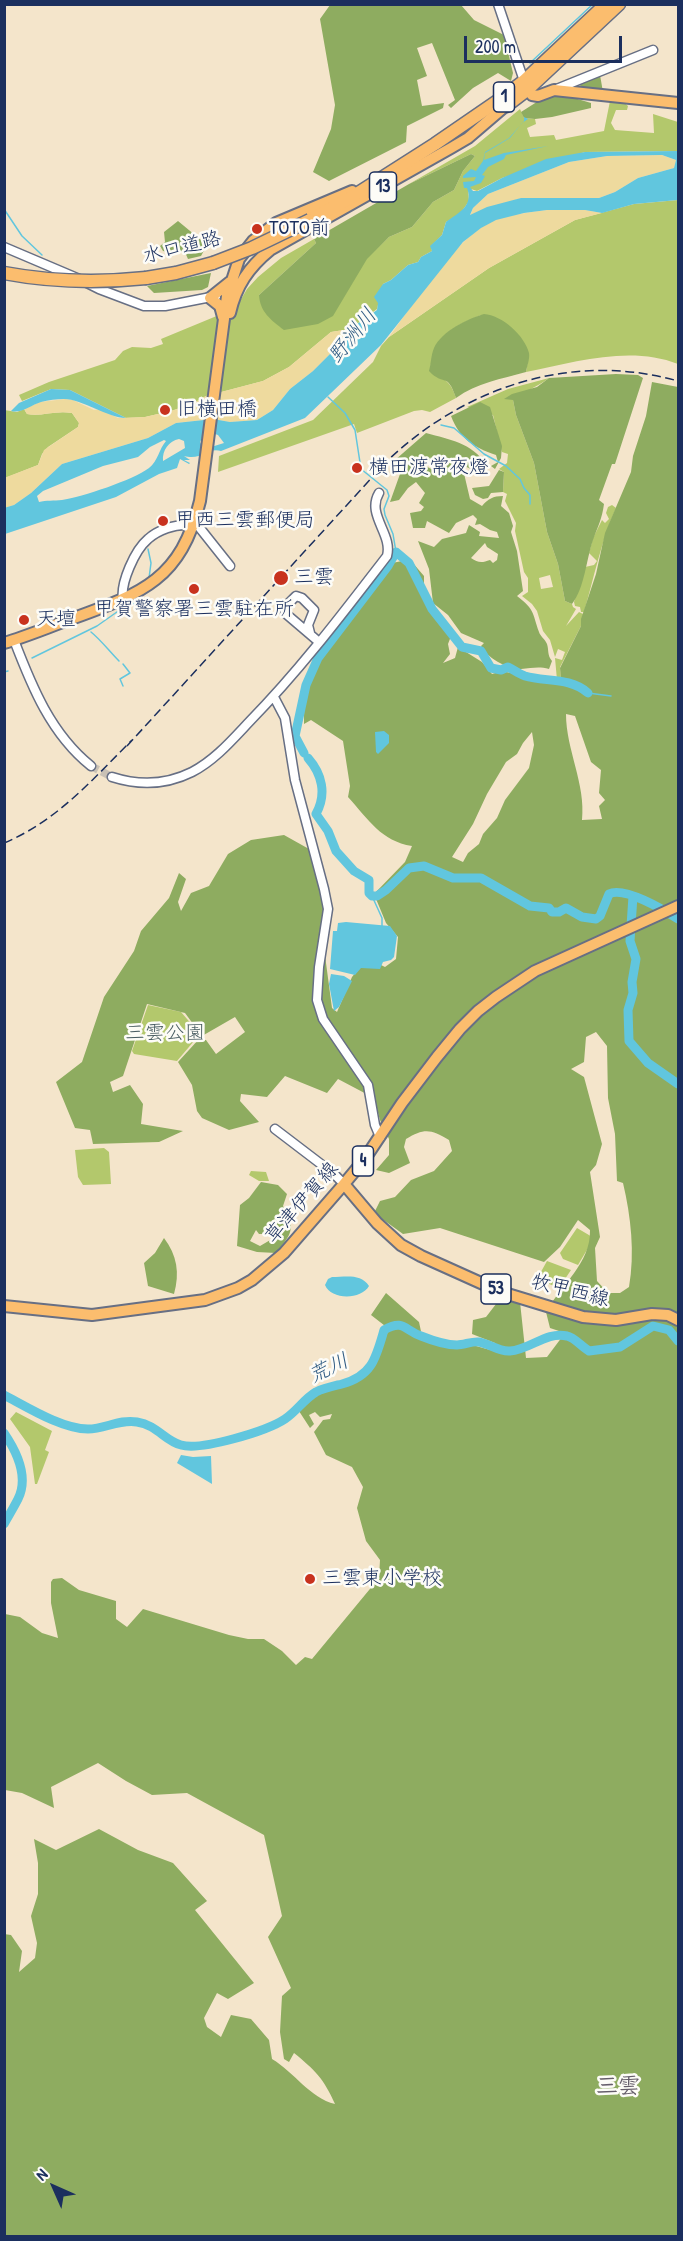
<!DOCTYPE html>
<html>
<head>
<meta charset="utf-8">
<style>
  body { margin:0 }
  #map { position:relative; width:683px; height:2241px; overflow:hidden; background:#f4e5cb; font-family:"Patrick Hand",sans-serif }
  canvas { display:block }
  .frame { position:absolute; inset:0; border:6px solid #1b2f5e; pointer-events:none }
  .north { position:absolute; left:24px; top:2157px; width:60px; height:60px; -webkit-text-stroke:4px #fdfcf7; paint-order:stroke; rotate:315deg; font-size:16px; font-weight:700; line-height:24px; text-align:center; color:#1b2f5e }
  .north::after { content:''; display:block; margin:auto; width:21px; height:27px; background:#1b2f5e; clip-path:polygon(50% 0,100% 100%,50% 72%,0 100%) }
  .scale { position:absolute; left:464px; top:36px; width:158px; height:27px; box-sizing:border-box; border:3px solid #1b2f5e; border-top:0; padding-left:8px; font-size:18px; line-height:21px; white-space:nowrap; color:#1b2f5e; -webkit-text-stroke:4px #fdfcf7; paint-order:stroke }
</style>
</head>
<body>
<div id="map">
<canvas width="683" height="2241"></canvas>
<div class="frame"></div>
<div class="north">N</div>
<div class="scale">200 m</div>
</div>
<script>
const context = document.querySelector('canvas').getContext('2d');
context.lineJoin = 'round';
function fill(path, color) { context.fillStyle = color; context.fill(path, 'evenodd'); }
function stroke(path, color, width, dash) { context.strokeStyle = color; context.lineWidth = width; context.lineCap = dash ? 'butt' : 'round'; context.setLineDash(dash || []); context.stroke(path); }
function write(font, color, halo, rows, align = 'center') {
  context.font = font + ' "Patrick Hand","Klee One",sans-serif'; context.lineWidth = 5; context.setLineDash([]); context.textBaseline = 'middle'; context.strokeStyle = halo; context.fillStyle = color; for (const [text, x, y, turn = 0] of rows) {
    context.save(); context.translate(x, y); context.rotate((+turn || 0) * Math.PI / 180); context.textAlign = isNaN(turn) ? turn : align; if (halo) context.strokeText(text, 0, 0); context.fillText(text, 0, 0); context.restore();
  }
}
fill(new Path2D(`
  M610,101h12l6,5 -1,4h-11l-5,13 4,7 39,3 -1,-19 25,8v29l-93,1 -83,26 -25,13 -9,-3 1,13 -9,13 -14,8 -4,13 -11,11 1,5 -11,6 -3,5 -10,3 -17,15 -8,4 -6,25 -27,20 -19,3 -42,35 -26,14 -57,15 -14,8 -21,7 -26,6 -19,1 -56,-28 -19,-1 -29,12 -3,-6 30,-13 66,-22 8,-9 9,-4 19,1 12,-4 -2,-5 75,-31 11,-19 11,-12 23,-19 33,-19 2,4 -57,52 73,21 34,-57 23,-22 23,-10 21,-25 21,-12 9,-19 12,-15 -4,-2 -62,30 66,-38 45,-37 4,9 11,1 1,5 -9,4 3,9 24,-2 2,5 48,-9z
  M678,200v164c-47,-19 -104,-2 -152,8l3,-18 -48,-39c-31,13 -47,21 -51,56 16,10 20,9 26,27l-26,14 -8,-2 -8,1 -57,22 -3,-9 -136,48 1,-16 94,-36 60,-58 8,-16 8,-9 100,-69 86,-48 59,-16z
  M549,378c-12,9 -24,13 -36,22l3,15 18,48 13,69 11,32 7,37 7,3 1,3 3,2 -10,17 13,-14 4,2 -2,12 -21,41 1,12 -2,5 -5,-1 3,-3 -2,-22 7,2 3,-8 -7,-3 -3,8 -5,-17 -7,-9 -6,-20 -5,-7 -10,-8 6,-4v-14l-4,-6 -9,-41 1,-8 -11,-22 2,-7 -4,-2 1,-20 -5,-3 8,-6 1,-9 -6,-2 -9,-37 -26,-8 41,-18zM550,575l3,12 -12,2 -2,-11z
  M24,409l3,5c13,3 28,-4 45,-1l7,10 -1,4 -30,20 -6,7 -4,11 -33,13 -1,-68 13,2z
  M612,505l4,3c-15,33 -22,70 -32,104h-3l-1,-5 -5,-1 -1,-4 11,-35 9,-2 3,-4 -8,-8 4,-15 9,-18 3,3 4,-4 -3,-6 2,-6z
  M148,1005l33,7 19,22 -23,27 -43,-7 -2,-3z
  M104,1148l5,4 2,32 -28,1 -5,-8 -3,-27z
  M251,1171l15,1 3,9h-10l-10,-6z
  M577,1228l17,10 -16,27 -15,-6 -3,-6z
  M547,1261l24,9 -12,18 -22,-9z
  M16,1412l36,19 -7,19 4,2 -12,32h-2l-5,-37 -20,-28z`), '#b3c86c');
fill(new Path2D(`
  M330,5h131l13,15 30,15 9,38 -2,8 -13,-8 -25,15 -22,20 -3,-3 7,-5 -23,-57 -15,5 10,28 -10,4 5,26 22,-3 -1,5 -36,18 -1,16 -77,39 -16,-9 18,-43 4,-24 -15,-86z
  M600,75l3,17 -16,-1 -7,-4 1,-6z
  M564,95l27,8v5l-39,9 -17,2 -11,-1 -3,-6 22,-14z
  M471,154l4,2 -12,15 -9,19 -21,12 -21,25 -23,10 -22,22 -34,57 -15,8 -34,6c-13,-10 -24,-18 -25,-35l57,-52 -2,-4 95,-55z
  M178,221l29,24 -6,11 -13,3 -4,-9 -8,4 -13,-3 -3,-5 5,-4 -1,-10z
  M211,273l-3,14 -6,3 -48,3 -7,-7z
  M484,314c18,1 41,22 45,39 1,6 -2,13 -3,19 -25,7 -49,11 -70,26 -9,-27 -12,-11 -27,-27 2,-7 2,-16 5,-23 8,-17 33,-29 50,-34z
  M616,374l22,1 5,3 -28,86h-3l-13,36 5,4c-2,15 -6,22 -11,36 -7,20 -8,47 -21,64l-7,-3 -7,-37 -11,-32 -13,-69 -18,-48 -3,-15 -9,-1 8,-5 25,-7 12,-9z
  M652,382l26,5v1849h-673l-1,-302 7,1 11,16 -3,21 16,-14 2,-15 -6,-27 7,-22v-31l-4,-24 22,11 43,-21 39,21 35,13 34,38 -12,9 59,73 -26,16 -11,-6 -13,25 3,9 14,10 10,-22 20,4 18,21 3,19c22,13 38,39 63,45 -11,-25 -20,-34 -41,-51l-5,9 -5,-3 -4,-27 2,-36 9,-8 -23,-51 14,-21 -18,-81 -77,-42 -35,2 -26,-14 -28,-18 -47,24 3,21 -32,-15 -17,-3v-176l15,3 22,16 16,5 -7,-35v-21l2,-3 9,-1 17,12 37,11v18l11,8 16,-18 86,26 19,4h16l18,12 14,14 9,-8 7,2 67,-81 1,-18 -14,-19 -9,-33 6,-21 -11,-20 -26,-12 -12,-23 9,-12 7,-1 2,-5 -12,3 -5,-5 -6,3 5,9 -4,4 -13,-20 18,-17 43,-13 21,-24 10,-25 -18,-14 15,-22 33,29 3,14 18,8 36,2 25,7 -6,-10 -23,-9 1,-14 13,-3 17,-22 17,7 6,56 21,-1 18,-24 -15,-5 -4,-16c15,-27 45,-49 44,-82l-12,-10 -18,27 -16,15 -104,-34 -37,6 -29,-21 6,-12 15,-4 16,-17 23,-9 18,-20 -3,-11c-18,-11 -25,-12 -43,-1l-2,8 6,16 -21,10 -13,-3 13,-15v-16l-9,-19 -6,-22 -36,-19 -11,14 -42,-17 -18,21 -26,-3 -1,7 19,21 -30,8 -27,-12 -5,-7 -5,-26 -14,-23 21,-23 7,1 10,14 29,-22 -10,-15 -33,19 -17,-23 -38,-9 -24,72 -13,6 3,10 17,-7 13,19 -2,20 42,7 -24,11 -66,2 -3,-14 -15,-2 -19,-46 26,-20 22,-65 30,-46 7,-20 28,-33 10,-25 7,6 -8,23 3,9 10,-18 18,-7 19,-32 23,-14 33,-5 25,14 16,63 -3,21 10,75 5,4 15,-35 15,-19 18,9 11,-8 2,-22 -12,-14 -12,-29 31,-32 7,-16c-31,-5 -43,-26 -64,-49l2,-11 -7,-45 -32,-21 -7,4c0,-21 0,-36 8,-55l80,-106 15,-3 5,2 12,14v11l5,14 24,30 -5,13 2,10 -7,9 12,-5 3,-11 24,15 10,12 10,-3 57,13 2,-5 -1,-11 21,-42v-7l15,-45 9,-41 26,-61 2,-16 13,-40zM566,714l9,2 16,46 10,8 -2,23 6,7 -6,6 3,13 -20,1c4,-36 -16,-70 -16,-106zM532,732l2,13 -5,23 -24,32 -8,18 -14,16 -4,10 -11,9 -5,9 -11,-5 21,-33 14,-30 19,-32 11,-8 6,-11zM596,1032l11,14 1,52 7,36 2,47 6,2c8,34 12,70 6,104l-9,6h-12l-11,-12 -2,-33 5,-11 -10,-65 6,-7 6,-21 -18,-67 -13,-8 13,-7 2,-25z
  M480,402l10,5 12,39 -1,12 -6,11 -4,-3 7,-4 -2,-7c-23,-8 -36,-16 -45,-39z
  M426,433c25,7 44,9 61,32l-9,7 -16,-7 8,34 12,7c6,-7 11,-10 21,-10l-2,10 8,7 4,13 -2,6 6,19 6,40 -6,5c18,14 15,16 22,36 1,4 6,7 8,12 2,6 0,11 5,17l-3,8c-10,-3 -17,-1 -28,0 -13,1 -35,-12 -40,-23l3,-3 -23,-10 -13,-18 -15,-12 -4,-34 -11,-28 16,6 8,-8 24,-6 3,-8 11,7 -1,4 20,2 -2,-6 -7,-2 -10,-6 -5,1 2,-6 -4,-4 -17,8 -7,10 -22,-12 -2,7h-12l-3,-15 11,-2 3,-4 -5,-4 6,-10 -9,-11 -8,6 -9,12 -9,2 10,-28 -5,-14zM436,457h5l1,5 -9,8 -11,-6zM485,543l2,4 11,7 -1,6 -4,3 -3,-3c-8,3 -12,3 -19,-2z
  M499,470l5,2 -1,20 -12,1 -3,5 -5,1 -8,-4 -3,-7 17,-2z
  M261,1182l17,3 9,9 -4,12c13,24 9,27 -7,47l-19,-1 -20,-6 3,-41 9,-7zM256,1230l3,4h8l1,-4h8l-4,9 -12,7 -10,-5z
  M164,1238c13,17 16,35 10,56l-26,-8 -4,-23 11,-10z`), '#8eac60');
fill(new Path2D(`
  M662,155l14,5 -2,8 -36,10 -23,14 -16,6h-78l-51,18 3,-8 15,-14 81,-32 38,-6z
  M547,210h38l17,3 -27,7 -86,48 -100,69c25,-33 70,-105 108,-118 17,-5 34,-7 50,-9z
  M350,329l-6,11 -31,31 -23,18 -17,21 -16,10 -27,2 -17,-3 -37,4 -28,15 -86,26 -31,29 -17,12 -9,3 -1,-30 34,-13 6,-15 34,-23 1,-4 -7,-10c-17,-3 -32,4 -45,1l-3,-5 16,-7 25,-3 8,1 21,10 6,-1 18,9 27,-1 26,-6 21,-7 14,-8 57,-15 26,-14 42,-35z`), '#eeda9e');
fill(new Path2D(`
  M524,117l4,2 -6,4 -12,15 -25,15 -1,7 20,-7 44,-7 -42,9 -2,4 -16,8 -6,8 3,1 -4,7 -11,4 3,4h5l24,-13 44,-19 39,-7 93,-1v49l-44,4 -32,9 -17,-3h-38l-23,3 -28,7 -15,8 -18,14 -82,103 -76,73 -84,33c-14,-4 -19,10 -37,5l6,4h-6l6,3 -1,1 -9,-5 -3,9 -18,6 -43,23 -111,37 -1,-26 10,-3 17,-12 31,-29 86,-26 28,-15 37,-4 17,3 27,-2 16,-10 17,-21 23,-18 31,-31 6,-11 27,-19 1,-7 -4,-6 9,-13 8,-4 17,-15 10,-3 3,-5 11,-6 -2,-5 12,-11 4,-13c12,-9 28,-16 21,-34h-3l-1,-6 11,-1 2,-4 -13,1v-2l8,-7 5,2 7,-10 2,-9 24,-14 15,-17zM662,155l14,5 -2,8 -36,10 -23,14 -16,6h-78l-34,9 -17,8 3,-7 15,-14 81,-32 38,-6zM212,433l6,2 6,8 -16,5 -6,-2 -2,-4 2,-4zM179,439l5,2 1,7 -22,13c-1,-11 6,-20 16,-22zM164,440l2,1c-7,8 -8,20 -17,27 -16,12 -67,29 -87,32 -8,1 -16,0 -23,2l-2,-6 6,-5 60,-25 35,-9 12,-10z
  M51,389l19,1 56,28c-18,0 -44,-19 -62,-19 -7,0 -16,1 -23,3 -10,3 -20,12 -30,9l8,-8z
  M384,731l5,4v8l-11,11 -2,-2 -1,-20z
  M346,922l44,4 7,10 -3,21 -3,3 -8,2 -3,7 -19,-1 -6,7 -25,-6 3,-38h4l1,-8z
  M331,974l13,2 8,5 -13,26 -5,4 -5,-27z
  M332,1277c13,0 29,-4 37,9 -8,14 -38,14 -44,-1l3,-6z
  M181,1455l12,2 18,-1 1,28 -35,-21z`), '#61c6de');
stroke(new Path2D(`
  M530,63l63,-59
  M4,209l18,27 20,19
  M328,397l17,16 10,17 6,39 26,21 2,6 -5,13 1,6 8,19 3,18
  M441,425l13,3 30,26 22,12 14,13 4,9 6,7v9
  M148,549l3,14 -2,15
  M91,632c10,8 18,19 28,29
  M32,658l65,-32 27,-19 17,-6
  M4,672l4,-1
  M123,686l-3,-7 10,-6 -7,-9
  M588,693l23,3
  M372,896l10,22v8`), '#61c6de', 1.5);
stroke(new Path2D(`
  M304,753l-9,-17 11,-51 12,-27 70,-92 8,-14 13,11 23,46 30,38 19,4 10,17 10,2 7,-3c6,3 11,7 17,9 20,6 45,1 63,17
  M308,758c14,16 19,36 8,56l12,17 8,20 18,20 15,9v13l3,3h5l9,-6 23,-22 15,-2 29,12h28l49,28 19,2 3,4h7l7,-4 16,9 14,2 4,-3 9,-22c15,-8 55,16 69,25
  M633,896l-3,45 6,18 -4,23 1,11 -5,17 1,31 19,22 30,21
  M4,1395c23,12 58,34 84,34 17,0 31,-10 49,-7 20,3 28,19 44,23 20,6 86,-14 104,-26 12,-8 19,-20 31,-27 8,-4 18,-6 26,-8 30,-8 34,-26 42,-54 20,-11 20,0 37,6 10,4 25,9 36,9 7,0 15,-4 22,-3 11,2 20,10 31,9 20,-1 36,-20 57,-15 7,1 15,11 22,15l31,-4 33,-21 16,4 9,11
  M4,1433c13,19 25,44 14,66 -4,8 -9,16 -14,25`), '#61c6de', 9);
stroke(new Path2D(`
  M91,766l21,11`), '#c9c1b5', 8, [8, 4]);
const minor = new Path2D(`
  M498,4l26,77
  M554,90l99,-40
  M4,247l73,31 22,11 45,17h21l51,-10
  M199,527l31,39
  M123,600c-3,-17 12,-50 25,-61 10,-9 27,-15 40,-14
  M310,633l-2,-8 6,-15 -12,-12 -6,-2 -12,12 1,5 34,29
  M14,640c18,47 37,94 77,126
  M274,697l11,21 10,62 29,109 4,20 -9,58 -2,33 6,19 45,66 7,40 5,12
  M112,777c28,9 54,8 80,-5 23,-12 40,-32 58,-51 50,-51 93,-108 137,-165 6,-22 -21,-41 -8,-63
  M275,1129l59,45 10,10`);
const major = new Path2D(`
  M525,84l7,11 6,1 16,-6 124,13
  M230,313c6,-27 19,-46 40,-63l181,-102 17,-10 35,-30
  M223,317l-3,-11 -10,-8 20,-16
  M4,643c24,-7 47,-17 70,-25 69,-25 107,-39 126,-117l27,-205 12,-37 14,-18 23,-18 76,-32
  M344,1184l33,39 24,22 20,11 80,36 82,25 33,3 36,-6 16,1 10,5
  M4,1306l88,9 113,-15 33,-12 14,-8 32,-27 60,-69 20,-24 38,-57 35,-46 23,-28 18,-18 18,-14 39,-26 143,-65`);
const highway = new Path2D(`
  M506,106l21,-16 92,-86
  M310,220l45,-25 80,-51 67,-46 22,-17 82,-77
  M146,278l30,-5 37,-10`);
stroke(minor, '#676f84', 11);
stroke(major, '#676f84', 14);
stroke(highway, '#676f84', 15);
stroke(minor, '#fff', 8);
stroke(major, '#fbbd6e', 10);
stroke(highway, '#fbbd6e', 12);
stroke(new Path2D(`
  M127,746l260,-285c78,-74 185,-110 291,-80
  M4,843c53,-22 88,-63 128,-103`), '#1b2f5e', 1.5, [9, 4.5]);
const highwayBridge = new Path2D(`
  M213,263l39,-15 58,-28
  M4,273c48,9 94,10 142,5`);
stroke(highwayBridge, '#676f84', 15, []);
stroke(highwayBridge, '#fbbd6e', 12);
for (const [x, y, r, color] of [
  [257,229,6,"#c8321e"],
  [165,410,6,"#c8321e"],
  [357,468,6,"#c8321e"],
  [163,521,6,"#c8321e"],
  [281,578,8,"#c8321e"],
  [194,589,6,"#c8321e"],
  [24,620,6,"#c8321e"],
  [310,1579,6,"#c8321e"]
]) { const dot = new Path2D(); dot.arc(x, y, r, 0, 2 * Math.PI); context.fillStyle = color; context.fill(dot); stroke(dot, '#fdfcf7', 2); }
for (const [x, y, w] of [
  [504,97,21],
  [383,187,27],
  [363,1161,21],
  [496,1289,30]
]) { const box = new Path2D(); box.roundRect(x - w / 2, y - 15, w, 30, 4.5); context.fillStyle = '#fdfcf7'; context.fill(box); stroke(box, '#1b2f5e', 1.5); }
write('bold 18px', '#1b2f5e', null, [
  ["1",504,97],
  ["13",383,187],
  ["4",363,1161],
  ["53",496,1289]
]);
write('20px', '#1b2f5e', '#fdfcf7', [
  ["TOTO前",269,229],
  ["旧横田橋",177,410],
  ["横田渡常夜燈",369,468],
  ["甲西三雲郵便局",175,521],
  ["三雲",294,578],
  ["甲賀警察署三雲駐在所",194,610,"center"],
  ["天壇",36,620],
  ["三雲東小学校",322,1579]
], 'left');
write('20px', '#1b2f5e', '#fdfcf7', [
  ["水口道路",182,248,-14],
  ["草津伊賀線",302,1203,-49],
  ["牧甲西線",570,1291,14]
]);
write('20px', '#495d62', '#fdfcf7', [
  ["三雲公園",165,1034]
]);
write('italic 21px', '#305c84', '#fdfcf7', [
  ["野洲川",353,336,-51],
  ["荒川",329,1369,-25]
]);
write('bold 22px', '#655d6a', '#fdfcf7', [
  ["三雲",618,2087]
]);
</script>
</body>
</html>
